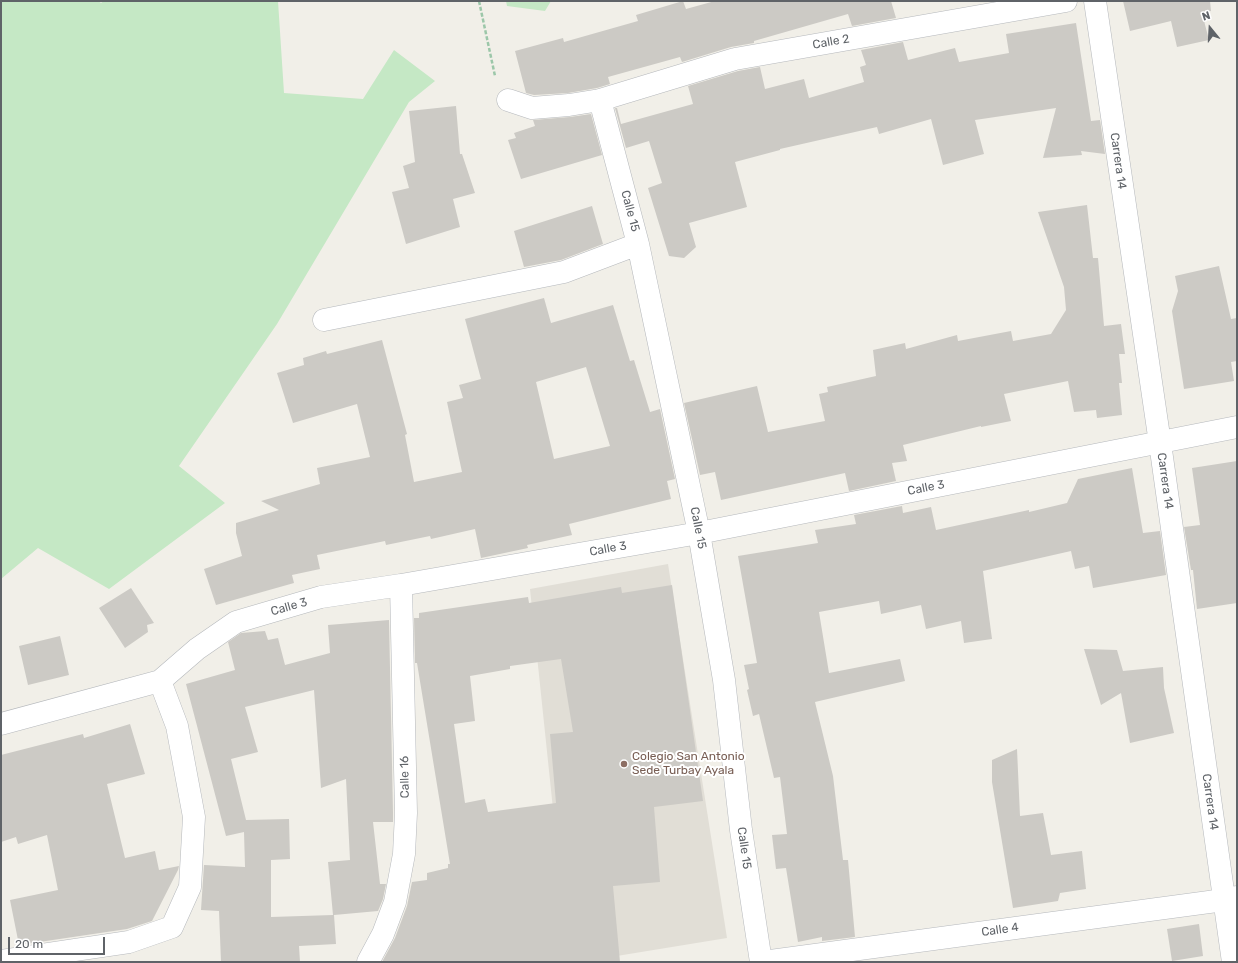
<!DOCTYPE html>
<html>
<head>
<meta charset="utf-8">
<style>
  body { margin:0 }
  #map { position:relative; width:1238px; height:963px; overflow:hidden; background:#f1efe8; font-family:Rubik,sans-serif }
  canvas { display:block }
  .frame { position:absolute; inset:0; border:2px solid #5f6368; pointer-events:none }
  .north { position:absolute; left:1190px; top:8px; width:40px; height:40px; -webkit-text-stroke:3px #fff; paint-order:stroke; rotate:342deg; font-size:11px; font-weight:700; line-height:16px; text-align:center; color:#5f6368 }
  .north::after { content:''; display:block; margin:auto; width:14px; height:18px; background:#5f6368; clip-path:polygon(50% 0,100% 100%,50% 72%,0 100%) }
  .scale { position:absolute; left:8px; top:937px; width:97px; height:18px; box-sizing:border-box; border:2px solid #5f6368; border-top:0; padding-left:5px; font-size:12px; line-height:14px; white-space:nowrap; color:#5f6368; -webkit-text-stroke:3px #fff; paint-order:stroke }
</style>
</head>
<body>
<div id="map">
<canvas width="1238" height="963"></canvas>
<div class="frame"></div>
<div class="north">N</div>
<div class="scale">20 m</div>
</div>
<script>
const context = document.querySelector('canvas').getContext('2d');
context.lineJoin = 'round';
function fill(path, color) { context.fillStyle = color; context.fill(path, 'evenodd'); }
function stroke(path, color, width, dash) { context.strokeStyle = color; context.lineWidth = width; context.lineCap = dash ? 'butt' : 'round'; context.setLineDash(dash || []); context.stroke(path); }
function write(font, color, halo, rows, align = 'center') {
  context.font = font + ' Rubik,sans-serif'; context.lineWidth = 4; context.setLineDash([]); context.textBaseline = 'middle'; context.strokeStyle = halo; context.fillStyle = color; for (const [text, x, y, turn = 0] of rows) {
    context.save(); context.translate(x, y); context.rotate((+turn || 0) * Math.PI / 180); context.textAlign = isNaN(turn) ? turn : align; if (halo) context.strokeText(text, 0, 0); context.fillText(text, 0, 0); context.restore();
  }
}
fill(new Path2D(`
  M668,564l59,374 -147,24h-11l-39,-373z`), '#e1ded6');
fill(new Path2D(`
  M1,1h97l3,2 3,-2h174l6,92 79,6 31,-49 41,31 -26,21 -132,222 -98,142 46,37 -116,86 -71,-41 -37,31z
  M506,1h45l-6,10 -38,-5z`), '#c5e8c5');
fill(new Path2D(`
  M683,1l3,8 29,-8h176l5,17 -44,8 -4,-12 -94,27v2l-23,4 -49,15 -2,-5 -72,20 2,7 -13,4 -29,5 -34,2 -8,-2 -11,-42 48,-13 1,4 74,-21 -2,-6z
  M1123,1h87l1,10 -9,2 7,27 -32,7 -6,-26 -41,10z
  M1076,23l15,98 9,-1 5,34 -24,-3 1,4 -39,3 13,-50 -81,12 9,34 -41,11 -12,-46 -52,15 -2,-7 -97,22v1l-45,12 12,45 -58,16 7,24 -12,11 -15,-2 -21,-68 14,-5 -13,-42 -23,7 -11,-40h2l4,16 72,-20 -5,-18 50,-15 22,-4 5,22 39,-10 5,19 55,-16 -4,-15 6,-2 -5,-15 42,-8 5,18 47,-12 4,14 50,-9 -3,-19z
  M456,106l4,48h2l13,39 -22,6 7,28 -54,17 -14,-52 17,-4 -6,-22 12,-4 -6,-51z
  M591,114l11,41 -81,24 -13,-39 8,-2 -2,-5 21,-7 -2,-6 37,-3z
  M1087,205l6,53h5l6,68 17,-2 4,30h-6l3,29h-3l3,32 -25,3 -1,-8 -22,2 -6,-31 -64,13 7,27 -30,6v-1l-78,19 4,16 -15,2 4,18 -47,10 -4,-18 -124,27 -6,-28 -15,3 -16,-72 73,-17 11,46 57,-11 -6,-27 9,-2 -1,-5 49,-11 -3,-26 32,-7 1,6 51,-14 1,6 53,-10 2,10 38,-7 15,-24 -2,-23 -26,-75z
  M592,206l11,38 -42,16 -37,7 -10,-36z
  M1219,266l12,53 6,-1v43l-6,1 3,19 -50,8 -12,-78 6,-20 -3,-15z
  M544,298l7,25 62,-18 17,56 4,-1 16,52 10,-3 15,70 -8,2 4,18 -102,25 3,11 -45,10 1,3 -47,10 -6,-29 -44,10 -1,-3 -44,9 -1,-4 -68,14 3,14 -28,6 2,8 -78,22 -12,-36 38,-13 -6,-23v-10l43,-13 -18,-9 59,-17 -3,-16 53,-11 -13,-53 -64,19 -16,-50 27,-8 -1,-7 23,-7 1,3 55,-14 25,94 -2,1 9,47 48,-10 -15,-70 16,-4 -4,-13 22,-6 -16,-60zM586,367l24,79 -56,13 -18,-77z
  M1237,461v142l-40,6 -4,-39h-2l-7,-43 16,-2 -8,-57z
  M1132,468l11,65 17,-2 6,44 -73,13 -4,-22 -14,3 -4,-18 -88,20 9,68 -28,4 -3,-22 -35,8 -5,-24 -40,9 -2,-13 -60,11 10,61 71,-14 5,22 -90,21 18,74 10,84h5l7,77 -33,4v-4l-24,5 -12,-74 -10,1 -4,-34 15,-1 -7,-57 -6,1 -15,-64 -6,2 -6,-26 2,-1 -5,-24 13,-2 -19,-107 80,-13 -3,-13 41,-6 -2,-9 48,-9 1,7 28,-6 5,23 93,-20v2l38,-9 11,-24z
  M672,585l31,216 -49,6 6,75 -47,4 7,76h-238l13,-24 12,-32 5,-24 15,-2v-7l21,-5v-4h2l-33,-201h-2l-1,-45h5v-5l109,-16 1,6 92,-16 1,6zM561,659l12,73 -23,2 6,69 -68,9 -3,-13 -20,4 -11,-79 21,-3 -5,-45 40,-7v-3z
  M131,588l23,35 -7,2 1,7 -23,16 -26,-40z
  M389,620l4,193v9h-20l7,62h6l-3,15 -5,12 -44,4 2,29 -37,2 1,16h-79l-2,-51 -18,-1 3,-45 41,2 -1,-35 -18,4 -40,-152 49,-14 -7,-28 13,-9 24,-2 3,9 10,-2 7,27 45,-12 -2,-28zM314,690l7,98 25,-9 4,81 -22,2 5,53 -62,2v-57l19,-1 -1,-40 -43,1 -15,-61 27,-7 -13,-45z
  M60,636l9,39 -41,10 -9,-39z
  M1084,649l33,1 6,21 40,-4 1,21 10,45 -44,10 -9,-50 -20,12z
  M130,724l15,50 -38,10 18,74 30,-7 4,19 20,-4 -1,4 -26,51 -25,8 -108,16 -9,-45 48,-10 -11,-55 -29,9 -2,-7 -15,5v-87l82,-21 1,4z
  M1017,749l3,67 23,-3 8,42 31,-4 4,38 -26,4 -2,8 -45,7 -21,-126v-22z
  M1199,924l4,32 -31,5 -5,-32z`), '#cccac5');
const street = new Path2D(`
  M1095,1l65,442 73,519
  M508,100l24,8 37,-3 31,-5 135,-41 331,-58
  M600,100l38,144 61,289 25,147 17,150 20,132
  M324,320l240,-48 74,-28
  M1,724l159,-43 37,-32 39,-27 85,-25 80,-12 298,-52 538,-106
  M1,961l128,-19 43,-15 18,-40 4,-70 -17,-91 -17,-45
  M368,962l15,-28 12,-32 9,-48 2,-41 -5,-228
  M763,962l461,-62 13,-3`);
stroke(street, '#b5b8bc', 23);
stroke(new Path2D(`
  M479,1l16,75`), '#9cc7a9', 2.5, [4, 2]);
stroke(street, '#fff', 22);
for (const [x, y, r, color] of [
  [624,764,4,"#8d6e63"]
]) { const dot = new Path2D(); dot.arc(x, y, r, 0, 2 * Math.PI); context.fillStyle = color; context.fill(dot); stroke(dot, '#fff', 1.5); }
write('12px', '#5f6368', '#fff', [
  ["Calle 2",831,42,-10],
  ["Carrera 14",1118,161,82],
  ["Calle 15",630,211,75],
  ["Carrera 14",1165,481,82],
  ["Calle 3",926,488,-11],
  ["Calle 15",698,528,79],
  ["Calle 3",608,549,-10],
  ["Calle 3",289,607,-16],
  ["Calle 16",405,777,-91],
  ["Carrera 14",1210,802,82],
  ["Calle 15",744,848,82],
  ["Calle 4",1000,930,-8]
]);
write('12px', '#785e54', '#fff', [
  ["Colegio San Antonio",632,757],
  ["Sede Turbay Ayala",632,771]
], 'left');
</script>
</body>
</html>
